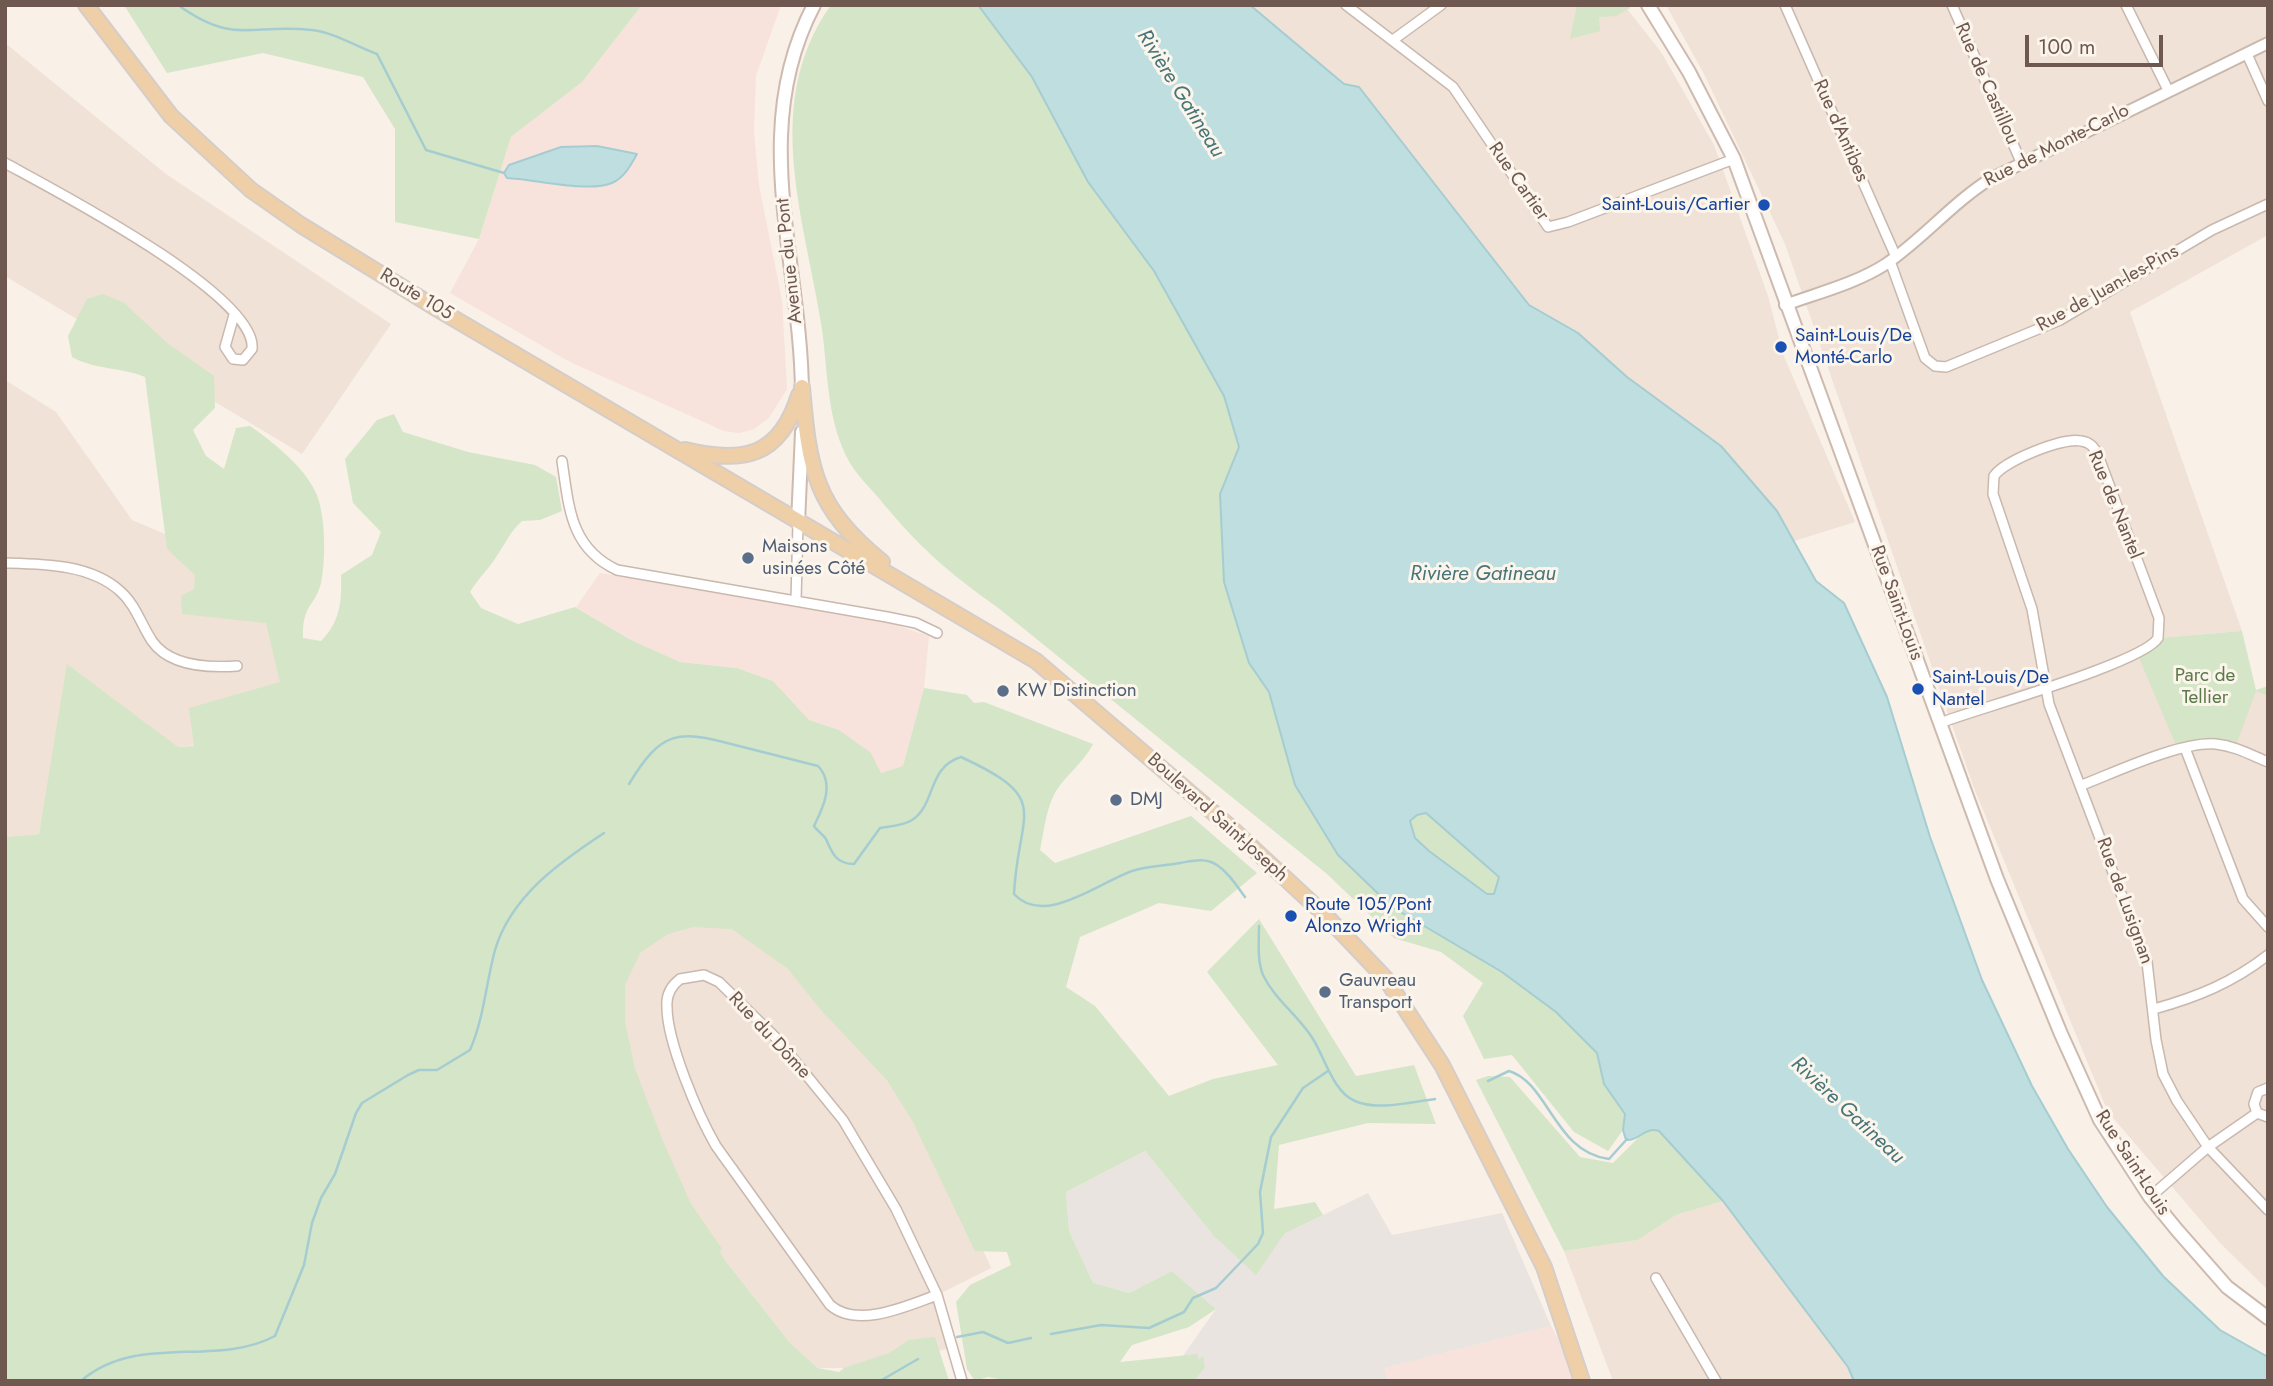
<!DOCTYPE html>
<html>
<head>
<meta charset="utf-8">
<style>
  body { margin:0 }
  #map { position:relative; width:2273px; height:1386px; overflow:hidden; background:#f9f0e7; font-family:Jost,sans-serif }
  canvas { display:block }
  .frame { position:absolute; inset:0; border:7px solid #6f584f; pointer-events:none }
  .scale { position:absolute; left:2025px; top:35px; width:138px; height:32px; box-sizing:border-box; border:4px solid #6f584f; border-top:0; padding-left:9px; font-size:21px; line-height:24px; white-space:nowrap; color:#6f584f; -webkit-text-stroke:5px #fcf5ec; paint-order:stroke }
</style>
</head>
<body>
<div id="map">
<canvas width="2273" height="1386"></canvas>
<div class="frame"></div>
<div class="scale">100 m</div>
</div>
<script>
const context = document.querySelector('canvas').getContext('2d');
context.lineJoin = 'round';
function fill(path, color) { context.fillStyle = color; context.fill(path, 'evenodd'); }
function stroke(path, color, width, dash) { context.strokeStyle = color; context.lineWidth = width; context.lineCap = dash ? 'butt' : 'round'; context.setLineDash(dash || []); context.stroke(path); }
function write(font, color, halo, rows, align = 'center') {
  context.font = font + ' Jost,sans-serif'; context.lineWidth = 6; context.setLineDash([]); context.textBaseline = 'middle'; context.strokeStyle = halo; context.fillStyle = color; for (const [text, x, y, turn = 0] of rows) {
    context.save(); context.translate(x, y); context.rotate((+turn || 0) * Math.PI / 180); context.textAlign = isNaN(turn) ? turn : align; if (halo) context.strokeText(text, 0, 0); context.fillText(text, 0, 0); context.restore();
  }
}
fill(new Path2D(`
  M1250,5h374l37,47 53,93 54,151 15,58 72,168 -64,20 -14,-31 -199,-178 -49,-28 -170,-217 -15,-4z
  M1666,5h602v230l-138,77 112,319 -84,7 110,58v594l-47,-46 -113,-132 -134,-324 -189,-544 -81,-170z
  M5,43l161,131 225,150 -89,130 -297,-178z
  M5,380l51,32 76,108 143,61 10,156 -108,10 -109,-82 -29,169 -34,3z
  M694,923l41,3 30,19 131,137 74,139 21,47 -54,27 14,53 -94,20h-39l-28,-25 -66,-84 -32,-47 -58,-141 -11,-49v-38l15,-34 30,-20z
  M1723,1201l126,166 5,14h-241l-49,-130 74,-11 38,-25z`), '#f0e2d6');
fill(new Path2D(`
  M642,5h139l-25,71 -2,55 5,54 23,115 5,89 -18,29 -15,11 -15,4 -15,-2 -154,-69 -120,-69 29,-54 32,-102 71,-55z
  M600,573l293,51 36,12 -5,52 -21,78 -22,7 -42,-43 -30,-10 -36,-39 -36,-13 -57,-6 -49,-22 -55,-33z
  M1551,1326l31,55h-194l-5,-13z`), '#f8e2dc');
fill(new Path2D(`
  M1145,1151l68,84 71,-1 84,-41 24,42 110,-22 49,113 -167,42 4,13h-202l-11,-14 41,-58 -44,-38 -43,22 -36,-9 -24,-53 -3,-39z`), '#eae4e0');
fill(new Path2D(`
  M124,5h518l-60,77 -71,55 -32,102 -84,-17v-93l-32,-52 -100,-24 -96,20z
  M831,5h147l54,72 56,105 66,89 70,125 15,51 -12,29 22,187 20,29 26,93 160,157 47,30 54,40 41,41 7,31 21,30 -2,16 -15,21 -34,-19 -62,-77 -28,4 -21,-43 20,-33 -42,-31 -47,-14 -67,-64 -330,-267c-51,-36 -80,-62 -120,-111 -9,-10 -20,-21 -27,-33 -23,-40 -22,-89 -28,-134 -16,-107 -62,-225 9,-324z
  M1577,5h52l1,3 -14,8 -17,1 1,14 -30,8z
  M103,294l21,9 43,40 47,33 1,32 -22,22 13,26 18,13 12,-41 14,-2c22,15 54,41 65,65 11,21 11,69 6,92 -6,24 -19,21 -18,55l18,3c19,-19 21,-39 20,-66l31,-20 9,-23 -28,-29 -8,-44 32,-39 17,-6 9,18 65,20 67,13 21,12 6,34 -22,9 -18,1c-12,11 -15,20 -24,33 -8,14 -20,24 -28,38l11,16 37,16 57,-17 56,33 49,22 57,6 36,13 36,39 30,10 32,23 10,20 22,-7 21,-78 43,7 7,8 10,-1 109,42c-9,18 -26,30 -37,47 -10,17 -12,40 -16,59l15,13 136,-47 66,57 -46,38 -52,-8 -79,34 -14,50 29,19 74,90 44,-17 65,-14 -71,-93 52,-53 97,157 58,-11 22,59 -68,-1 -89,22 -5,64 41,-7 8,13 -39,19 -28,41 -43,-40 -68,-84 -79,41 3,39 24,52 36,10 43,-22 44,38 -27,18 -57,18 -12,17 78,-8v6l5,-4 2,11 -11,14h-186l-20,-4 -13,4 -8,-12 -11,-67 14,-17 41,-20 -4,-13 -32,-1 -62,-129 -26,-42 -66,-70 -33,-41 -56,-40 -39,-2 -25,7 -28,19 -15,32v37l10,47 28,72 28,63 31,45 -2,3 4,7 66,84 28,25 21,4 5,-4 45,-15 20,-13 26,-3 14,44h-944v-544l34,-3 28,-170 111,83 16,-1 -5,-38 91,-26 -14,-59 -84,-9 -1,-18 13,-7 1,-14 -28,-26 -22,-172c-24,-10 -49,-7 -73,-20l-4,-21 19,-37z
  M2242,631l14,59 12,-4v10l-12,-5 -21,57 -10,-3 -47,5 -41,-97 21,-15z
  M1425,813l74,64 -5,17 -7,1 -58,-44 -14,-13 -5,-17 7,-6z
  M1488,1076l22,1 70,80 33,6 33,-33 13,1 64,70 -47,14 -38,25 -74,11 -88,-171z`), '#d5e5c7');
const water = new Path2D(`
  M978,5h272l94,79 15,3 170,218 49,28 49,44 94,69 56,65 39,70 28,22 43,94 43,140 52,143 50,106 36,63 39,58 56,69 57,54 48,27v24h-414l-6,-14 -125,-166 -64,-70c-14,-5 -21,11 -33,9l-3,-10 2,-16 -21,-30 -7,-31 -41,-41 -54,-40 -110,-65 -54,-52 -43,-70 -26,-93 -20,-29 -25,-81 -4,-88 19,-47 -15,-51 -70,-125 -66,-89 -56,-105zM1426,813l73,64 -5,17h-7l-58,-43 -14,-13 -5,-17 7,-6z
  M597,146l40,8c-6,11 -13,24 -25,29 -24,10 -78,-4 -105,-5l-3,-5 5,-8 52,-18z`);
fill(water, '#bedee0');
stroke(water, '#a5cdd1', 2);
stroke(new Path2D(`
  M178,5c57,41 73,18 134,25 21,2 45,17 65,24l49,96 78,23
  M629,784c32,-53 48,-55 106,-39 27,7 55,14 83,21 17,18 5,42 -4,60 4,6 9,8 12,13 6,14 10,25 28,25l26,-36c10,-2 23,-2 32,-8 24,-15 15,-53 49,-63 93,43 57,53 53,137 30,33 84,-11 118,-23 15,-5 32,-5 48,-8 12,-2 25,-6 37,2 12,8 20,21 28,32
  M1259,926c0,16 -2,34 4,49 12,25 36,41 50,64 12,19 20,53 42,62 22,10 56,1 80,-2
  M1488,1081l21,-10c40,12 45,81 100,88l18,-20
  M1051,1334l50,-9 48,3 35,-16 9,-14 23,-10 42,-44 5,-11 -3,-41 11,-55 32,-49 25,-17
  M957,1337l26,-5 25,11 23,-5
  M81,1381c57,-49 134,-13 194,-45l29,-71 8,-42 9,-25 14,-24 21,-61 6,-10 46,-28 11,-5h18l33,-20c14,-32 16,-67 25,-100 16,-54 65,-88 109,-117
  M880,1381l38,-22`), '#a5cdd1', 2.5);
const minor = new Path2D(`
  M1346,5l107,82 95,140 20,-5 166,-63
  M1785,5l111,252
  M1952,5l69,157
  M2126,5l42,85
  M1393,40l48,-35
  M2247,54l21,47
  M5,163c45,25 253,132 247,186l-9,11 -10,-1 -8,-12 9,-32
  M1890,261l35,97 10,8 11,1 114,-47 152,-90 56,-26
  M562,461c7,46 8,87 55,109l270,47 29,6 21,10
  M5,563c38,1 85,1 115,28 15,13 21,33 32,50 18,26 57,27 85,25
  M796,601l2,-78
  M1940,723c36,-14 203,-60 218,-85l1,-20 -61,-163c-4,-8 -8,-13 -17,-14 -18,-4 -77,20 -87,35l-1,18 39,115 17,95 98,258 9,78 7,34 14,27 31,46 60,63
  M2185,748l58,151 25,28
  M2082,785c34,-13 99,-44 134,-41 19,2 35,11 52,18
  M2154,1009c43,-12 78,-26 114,-54
  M2268,1088l-10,4 -4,12 3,9 11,4
  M2150,1197l58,-50 49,-34
  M1656,1278l60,103
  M937,1295c-30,11 -80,34 -107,10l-114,-159c-18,-31 -49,-104 -49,-139 -1,-11 4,-21 13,-28l24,-4 15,7 58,57 66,81 53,89 41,86 25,86`);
const tertiary = new Path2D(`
  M1785,305c33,-12 72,-22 101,-41 38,-26 67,-62 106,-86l276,-135`);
const secondary = new Path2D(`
  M1648,5l41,67 45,87 263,720 64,155 39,86 50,77 27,33 50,57 41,31
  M802,396c0,-134 -55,-264 12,-391
  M798,523l4,-91`);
const primary = new Path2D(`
  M86,5l85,111 80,74 50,35 135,83 600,353 193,165 98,91 59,62 56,86 102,202 38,114
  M802,387c7,82 12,120 80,175
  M685,450c58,14 95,7 114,-55`);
stroke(minor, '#c9b8ae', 12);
stroke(tertiary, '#c9b8ae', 14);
stroke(secondary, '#cebaaf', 16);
stroke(primary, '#d4cdca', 18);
stroke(minor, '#fff', 9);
stroke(tertiary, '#fff', 10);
stroke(secondary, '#fff', 12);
stroke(primary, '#efcfa7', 14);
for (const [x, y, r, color] of [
  [1764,205,7,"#1a4fb4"],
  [1781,347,7,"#1a4fb4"],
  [748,558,7,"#5c6f8a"],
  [1918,689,7,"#1a4fb4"],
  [1003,691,7,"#5c6f8a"],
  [1116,800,7,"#5c6f8a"],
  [1291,916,7,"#1a4fb4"],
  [1325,992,7,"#5c6f8a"]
]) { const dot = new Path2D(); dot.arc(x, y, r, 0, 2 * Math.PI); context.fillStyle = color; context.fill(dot); stroke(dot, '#fcf5ec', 2.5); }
write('19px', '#6f584f', '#fcf5ec', [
  ["Rue de Castillou",1986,84,66],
  ["Rue d'Antibes",1840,131,66],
  ["Rue de Monte-Carlo",2057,146,-27],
  ["Rue Cartier",1518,182,55],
  ["Avenue du Pont",790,261,-96],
  ["Rue de Juan-les-Pins",2108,289,-29],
  ["Route 105",416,295,31],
  ["Rue de Nantel",2114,505,68],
  ["Rue Saint-Louis",1896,603,70],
  ["Boulevard Saint-Joseph",1217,818,42],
  ["Rue de Lusignan",2124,901,70],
  ["Rue du Dôme",769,1036,47],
  ["Rue Saint-Louis",2132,1163,57]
]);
write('19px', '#164399', '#fcf5ec', [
  ["Saint-Louis/Cartier",1750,205,"right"],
  ["Saint-Louis/De",1795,336],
  ["Monté-Carlo",1795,358],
  ["Saint-Louis/De",1932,678],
  ["Nantel",1932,700],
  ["Route 105/Pont",1305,905],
  ["Alonzo Wright",1305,927]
], 'left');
write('19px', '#4e5e75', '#fcf5ec', [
  ["Maisons",762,547],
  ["usinées Côté",762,569],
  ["KW Distinction",1017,691],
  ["DMJ",1130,800],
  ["Gauvreau",1339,981],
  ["Transport",1339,1003]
], 'left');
write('19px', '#5c794b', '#fcf5ec', [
  ["Parc de",2205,676],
  ["Tellier",2205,698]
]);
write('italic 21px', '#487579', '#fcf5ec', [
  ["Rivière Gatineau",1180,94,58],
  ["Rivière Gatineau",1483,575],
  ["Rivière Gatineau",1847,1111,43]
]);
</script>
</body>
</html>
